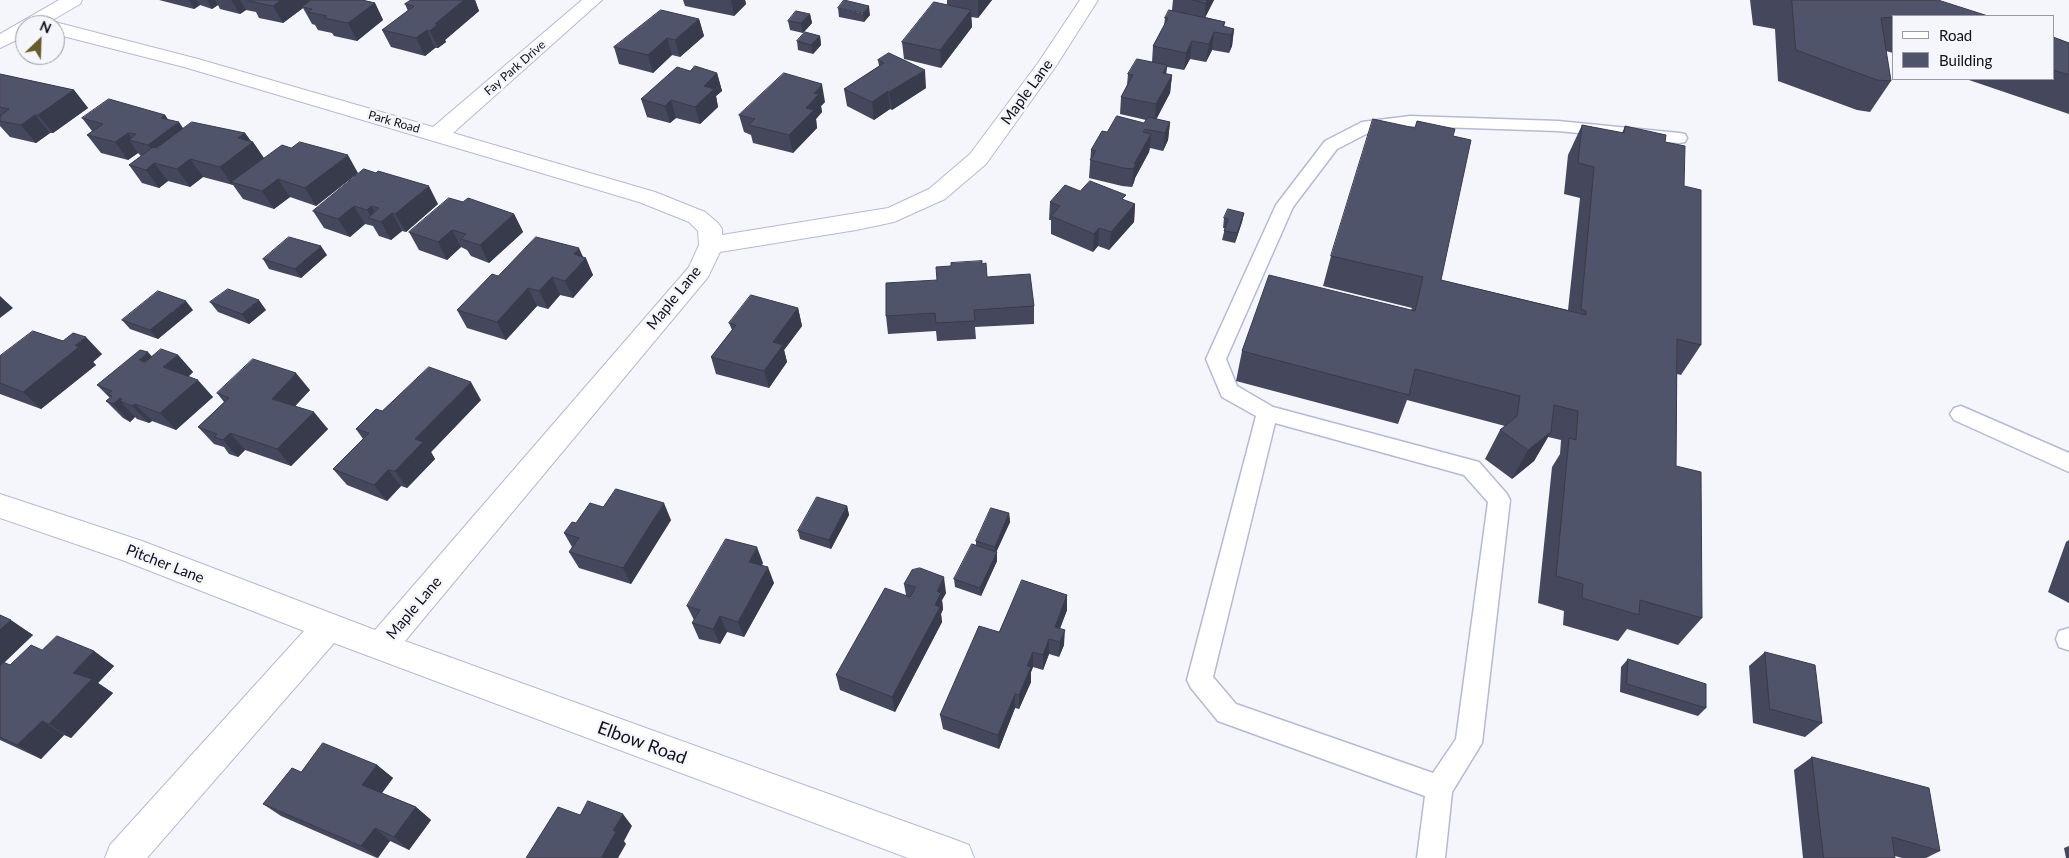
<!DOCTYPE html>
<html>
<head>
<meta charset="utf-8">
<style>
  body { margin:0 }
  #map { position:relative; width:2069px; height:858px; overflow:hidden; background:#f5f6fc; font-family:Lato,sans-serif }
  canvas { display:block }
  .legend { position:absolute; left:1892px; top:15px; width:162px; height:65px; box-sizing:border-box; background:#f5f6fc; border:1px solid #999aa1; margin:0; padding:6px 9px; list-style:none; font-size:15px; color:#0e0f18 }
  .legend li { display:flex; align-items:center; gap:10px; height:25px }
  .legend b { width:25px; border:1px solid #999aa1 }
  .north { position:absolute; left:15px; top:15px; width:50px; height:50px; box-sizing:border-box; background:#f5f6fc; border:1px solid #999aa1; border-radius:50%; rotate:24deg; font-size:14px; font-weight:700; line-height:20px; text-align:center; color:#0e0f18 }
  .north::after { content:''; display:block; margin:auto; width:18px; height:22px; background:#665d29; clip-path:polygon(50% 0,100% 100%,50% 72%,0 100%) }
</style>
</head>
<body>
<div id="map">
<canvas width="2069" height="858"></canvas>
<ul class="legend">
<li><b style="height:6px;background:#fff"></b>Road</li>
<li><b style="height:14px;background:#50546b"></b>Building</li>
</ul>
<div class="north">N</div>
</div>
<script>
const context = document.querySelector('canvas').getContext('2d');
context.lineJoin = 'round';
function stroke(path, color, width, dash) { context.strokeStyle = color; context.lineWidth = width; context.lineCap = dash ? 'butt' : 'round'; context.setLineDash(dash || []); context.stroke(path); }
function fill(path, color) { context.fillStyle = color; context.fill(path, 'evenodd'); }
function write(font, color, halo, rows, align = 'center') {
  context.font = font + ' Lato,sans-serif'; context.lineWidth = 5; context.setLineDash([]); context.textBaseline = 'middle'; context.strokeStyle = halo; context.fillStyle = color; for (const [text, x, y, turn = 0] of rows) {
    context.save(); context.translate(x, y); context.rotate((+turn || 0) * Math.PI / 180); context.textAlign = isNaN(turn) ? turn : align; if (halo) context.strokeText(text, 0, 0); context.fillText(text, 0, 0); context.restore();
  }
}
const service = new Path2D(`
  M1410,116l148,5 121,12 6,1 2,4 -2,4 -6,1 -121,-12 -148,-5 -38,5 -35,18 -44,58 -67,152 11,27 36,21 206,55 28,32 3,6 -28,243 -30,49 -7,66h-28l8,-62 -207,-75 -27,-33 -4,-8 69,-264 -34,-19 -16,-38 70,-154 49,-64 37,-19zM1275,423l189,52 24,27 -32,237 -23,34 -197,-69 -23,-27z
  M1961,406l108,47v19l-115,-52 -4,-6 4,-6z
  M2069,628v22h-1l-9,-3 -3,-8 3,-8z`);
const minor = new Path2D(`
  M59,0h23l-2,4 -36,21h-19v11l-25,12v-14z
  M582,0h20l-149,133 202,59 50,20 13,11 4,6v6l166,-27 41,-19 41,-35 68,-91 42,-63h18l-42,66 -70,98 -41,35 -51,23 -38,8 -136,22 -12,25 -303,364 551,199 13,5 5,13h-66l-574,-215 -187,215h-42l5,-13 194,-214 -182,-71 -122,-42v-24l142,47 233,89 314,-363 10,-22 -1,-14 -9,-9 -50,-20 -455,-135 -129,-33v-9h-8l8,-3 143,37 235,68z`);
stroke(service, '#b5bad4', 3);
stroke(minor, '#b5bad4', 2);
fill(service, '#fff');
fill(minor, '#fff');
fill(new Path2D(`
  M159,0h203l13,3 8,17 -26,21 -23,-5 -2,-3 -14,-3 -3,-5 -3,-1 -9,-16 -20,15 -24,-5 -3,-6 -10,-2 -6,4 -20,-5 -2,-4 -6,4 -12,-4 -6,4z
  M411,0h64l4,11 -34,29 1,2 -8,6h-3l-10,8 -34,-9 -9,-17 26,-19 -3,-7z
  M683,0h62l1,4 -12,12 -49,-10z
  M947,0h45l-14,18 -7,-1 1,10 -31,41 -37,-9 -2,-17 45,-37z
  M1173,0h41l-9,17 20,5 -1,5 10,2 -2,17 -3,7 -17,-3 -6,12 -16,-3 -6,11 -17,-3 -1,7 6,1 -2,18 -14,26 14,3 -2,18 -5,11 -13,-3 -1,4 -14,26 -1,4 -2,5 -10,-1 -33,-8 2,-28 16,-18 37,-9 2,-3 -26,-6 1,-17 6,-12 1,-11 24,-12 1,-16 11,-20 1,-8 7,-8z
  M1750,0h188l-45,16v37l-7,-2 5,30 -21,31 -13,-2 -79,-29 -3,-52 -22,-4z
  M838,8l32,7 -6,7 -25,-5z
  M810,14l2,9 -9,10 -13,-3 -2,-9z
  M699,19l5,17 -24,21 -8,-2 -19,18 -34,-9 -5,-17z
  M820,36l1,9 -8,9 -15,-4 -1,-9z
  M2053,37l16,6v71l-103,-35h87z
  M889,53l37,35 -34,22 -2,-1 -16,11 -27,-14 -3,-17 35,-23 -1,-6z
  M690,71l27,2 5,18 -6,5 2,11 -18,17 -24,-6 -6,5 -23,-6 -6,-18z
  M0,74l74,16 14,18 -35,25h-3l-14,10 -26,-6 -10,-11z
  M825,102l-4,4 1,6 -6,7 1,9 -24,25 -40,-10 -2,-8 -7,-3 -5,-17z
  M165,115l3,5 15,8 62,5 6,8 2,1 11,16 94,15 -42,33 -26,-9 -16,12 -31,-10 -10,-14 -30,-8 -13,10 -22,-6 -9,7 -17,-5 -13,-18 12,-9 -3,-3 -10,7 -27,-7 -14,-18 5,-4 -10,-13z
  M1582,125l40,8 3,-7 40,16 19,44 17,159 -20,30 -4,-1 -1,92 26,152 -24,27 -51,-16 -9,12 -55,-16 1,-14 -26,-8 14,-136 8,-13 1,-14 -13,-3 -14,24 -22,18 -27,-20 15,-29 5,-4 -98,-26 -9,24 -162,-43 6,-30 169,-41 1,-2 -89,-22 8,-30 122,-120 -12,144 127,30 12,-112 -16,-4 4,-39z
  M364,169l74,35 -32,28 -4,-1 -11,9 -12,-4 -6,-10 -8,-2 -15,13 -26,-9 -11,-17z
  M1080,191l46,10 9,3 -1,18 -25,28 -11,-4 -5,6 -42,-18v-14h-2l1,-18z
  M463,202l51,12 9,18 -34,31 -18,-7 -4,-6 -6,-3 -14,13 -28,-10 -10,-18z
  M1244,213l-2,9 -7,21 -13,-3 3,-12h-2l1,-10z
  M327,255l-26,23 -32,-9 -6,-10z
  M583,257l10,18 -20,23 -13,-3 -12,14 -11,-3 -31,34 -39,-12 -10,-18 41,-34z
  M982,264l5,13 47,29v18l-59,3 1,12 -39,2 -1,-10 -48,3 -2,-18 51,-36z
  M210,302l56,8 -17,14 -31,-12z
  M798,308l4,18 -18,24 3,12 -18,26 -53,-14 -5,-17 21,-27 -3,-7z
  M193,310l-35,29 -28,-10 -8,-9z
  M63,341l39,13 -9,8 3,3 -55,44 -41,-15v-38z
  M178,355l15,17 -5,5 25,20 -37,33 -24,-9 -3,2 -12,-4 -2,-2 -5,5 -7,-4 -17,-17 4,-3 -13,-13 55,-29z
  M310,390l-15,16 33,23 -37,37 -46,-16 -7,7 -9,-3 -5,-7 -10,-3 -16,-17 26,-25 -7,-9z
  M481,400l-50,52 4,7 -28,29 -6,-2 -14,15 -40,-16 -14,-16 30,-30 -7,-10 26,-18z
  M847,506l2,9 -18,34 -31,-10 -2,-8z
  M603,507l68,13 -40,64 -52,-16 -10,-16 3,-5 -8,-14 12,-10z
  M1009,513l1,9 -14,30 1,9 -16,35 -26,-9 -1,-8 22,-33v-5z
  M2069,540v63l-21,-11 18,-50z
  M763,563l-1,2 12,18 -30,54 -17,-5 -7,12 -21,-5 -7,-16 2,-3 -7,-14z
  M904,584l42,9 -4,7 1,9 -2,5 1,8 -47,90 -55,-22 -4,-15 70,-80z
  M1067,595v15l-7,19 4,16 -5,12 -10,-3 -6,16 -10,-3 -2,5v10l-12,27 -4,-1 -16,41 -56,-20 -3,-14 59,-83z
  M0,615l33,20 -29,28 6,2 32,-15 52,1 20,15 -16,17 15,10 -42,45 -7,-3 -23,24 -41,-19z
  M1765,652l57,71 -17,14 -52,-14 -4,-57z
  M1628,659l78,49 -8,8 -78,-24 1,-25z
  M1812,757l128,94 -14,7h-24l-7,-2v2h-92l-9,-88z
  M377,765l16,13 -11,15 34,14 15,13 -22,30 -19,-9 -13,17 -96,-42 -18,-12 38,-32z
  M2069,846v12h-3l-2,-10z`), '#45485c');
fill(new Path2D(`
  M189,0h8l3,5 -6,4z
  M207,0h8l3,5 -6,4z
  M231,0h9l6,10 -6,4z
  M281,0h33l-12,7 1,1 -20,15 -10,-17z
  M464,0h11l4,11 -34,29 1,2 -8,6 -8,-17 5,-7z
  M731,0h14l1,4 -12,12z
  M978,0h14l-14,18z
  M1207,0h7l-10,20 2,-17z
  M375,3l8,17 -26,21 -9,-18z
  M869,6l1,9 -6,7 -1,-9z
  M971,10l1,17 -31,41 -1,-18z
  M810,14l2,9 -9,10 -2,-10z
  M699,19l5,17 -24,21 -5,-17z
  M1234,29l-2,17 -3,7 2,-18z
  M427,30l8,18 -10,8 -9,-18z
  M1214,32l-2,18 -6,12 3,-18z
  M820,36l1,9 -8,9 -2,-9z
  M667,38l5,17 -19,18 -5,-18z
  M1192,41l-2,18 -6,11 2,-17z
  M1167,65l-2,18 -2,-10z
  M925,70l1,18 -34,22 -3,-18z
  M717,73l5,18 -6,5 2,11 -18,17 -5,-17 9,-21z
  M1172,75l-2,18 -15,29 1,-18z
  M822,84l3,18 -4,4 1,6 -6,7 1,9 -24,25 -4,-18 25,-42z
  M74,90l14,18 -35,25 -15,-18z
  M888,91l2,18 -16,11 -2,-18z
  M671,100l5,18 -6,5 -5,-17z
  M35,115l15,18 -14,10 -15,-18z
  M165,115l8,12 6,-5 12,18 -30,23 -13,-18 13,-27z
  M1170,122l-2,18 -5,11 2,-18z
  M128,133l7,9 -6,-2 9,13 -10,7 -13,-18z
  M245,133l7,10 1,-1 12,18 -34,22 2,3h-1l-12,-18 18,-29z
  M1151,134l-2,18 -14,26 -1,4 -2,5 2,-23z
  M348,155l10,18 -42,33 -11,-18z
  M190,159l13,18 -13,10 -13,-18z
  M154,163l14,18 -9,7 -13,-18z
  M278,179l12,18 -16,12 -12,-18z
  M429,186l9,18 -32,28 -11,-18z
  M1135,204l-1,18 -25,28 2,-18z
  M354,206l11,18 -15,13 -12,-18z
  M371,206l10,16 -8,-3 -6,-9z
  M392,213l10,18 -11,9 -10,-18z
  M1244,213l-2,9 -7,21 2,-10z
  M514,214l9,18 -34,31 -9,-18z
  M1099,228l-1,18 -5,6 1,-18z
  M452,230l9,17 -14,13 -9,-18z
  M321,246l6,9 -26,23 -6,-9z
  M579,248l5,11 2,-1 7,17 -20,23 -8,-17 9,-27z
  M552,277l8,18 -12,14 -9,-18z
  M528,288l9,18 -31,34 -9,-18z
  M0,296l13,12 -13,10z
  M259,300l7,10 -17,14 -7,-10z
  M186,301l7,9 -35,29 -8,-9z
  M798,308l4,18 -18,24 3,12 -18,26 -5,-17 9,-29z
  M86,337l16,17 -9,8 3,3 -55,44 -18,-17 52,-47z
  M148,352l16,18 -25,-10z
  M178,355l15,17 -15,13 -15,-18z
  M296,373l14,17 -24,26 -14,-17z
  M198,380l15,17 -37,33 -16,-17z
  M471,382l10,18 -50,52 4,7 -28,29 -12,-17 20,-32z
  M120,398l5,5 -5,-2 15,16 -5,5 -17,-18z
  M135,404l17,17 -3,2 -17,-17z
  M314,412l14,17 -37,37 -14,-17z
  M1551,432l-17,29 -22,18 16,-29z
  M230,433l15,17 -7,7 -15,-17z
  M388,470l13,16 -14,15 -13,-16z
  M664,503l7,17 -40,64 -8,-16z
  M847,506l2,9 -18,34 -2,-9z
  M1009,513l1,9 -15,33v-8z
  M757,547l6,16 -8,15 -6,-16z
  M997,552v9l-16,35 -1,-8z
  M768,567l6,16 -30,54 -6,-15z
  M944,577l2,16 -4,7 1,9 -2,5 1,8 -47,90 -3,-15 43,-92 2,-14z
  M1067,595v15l-12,30v-13z
  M720,616l7,16 -7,12 -7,-15z
  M11,620l22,15 -33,31v-36z
  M1065,630l-1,15 -5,12 1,-15z
  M1049,639v15l-6,16v-15z
  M94,651l20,15 -16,17 15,10 -42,45 -22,-14 24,-51z
  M1033,652v15l-2,5v10l-12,27v-14l8,-29z
  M1015,694v14l-16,41 -1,-14z
  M42,721l22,14 -23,24 -24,-14z
  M377,765l16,13 -15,20 -16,-13z
  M416,807l15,13 -22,30 -15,-13z
  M623,814l9,12 -8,15 2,3 -8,14h-17l12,-28z
  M375,828l15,13 -12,17 -17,-12z`), '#383b4b');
const building = new Path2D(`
  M250,0h31l-8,6 -24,-5z
  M311,0h51l13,3 -27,20 -24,-5 3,-2 -19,-4 4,-3 -10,-2z
  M411,0h53l-29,24h3l-8,7 -3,-1 -11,8 -34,-8 32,-24 -9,-2z
  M844,0l25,6 -6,7 -25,-5z
  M1193,0h14l-1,3z
  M1792,0h146l50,16h-95v1l-12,1 10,63 -14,-1 -81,-30z
  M934,2l37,8 -31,40 -38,-8z
  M661,10l38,9 -24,21 -8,-2 -19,17 -34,-8z
  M1169,10l56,12 -2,4 11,3 -3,6 -17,-3 -5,12 -17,-3 -6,12 -33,-7 15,-28h-3z
  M796,11l14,3 -9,9 -13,-2z
  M805,32l15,4 -9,9 -14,-4z
  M2053,37l16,6v32l-16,-5z
  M889,53l36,17 -36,22 -1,-1 -16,11 -28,-13 40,-26 -6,-3z
  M1137,59l30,6 -4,8 9,2 -16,29 -35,-7 12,-22 -5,-1z
  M695,66l22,7 -13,13 10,3 -19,18 -24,-7 -6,6 -24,-7 36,-32 13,4z
  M784,73l38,11 -8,9 5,1 -13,14 8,2 -25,25 -40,-10 6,-6 -16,-4z
  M0,74l74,16 -36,25h-3l-14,10 -21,-4v-5l9,-7 -9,-2z
  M109,99l56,16 -4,3 18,4 -31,23 -19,-5 7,-6 -8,-1 -13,9 -28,-7 16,-11 -21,-6z
  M1117,116l27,7 4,-6 22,5 -5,11 -20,-4 -2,3 8,2 -17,30h2l-3,5 -10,-1 -33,-8 6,-9 -5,-1 11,-19 5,1z
  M1373,119l42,9 2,-7 38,8 -2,7 18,4 -30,140 145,35v-4l-5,-2 13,-142 -16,-4 4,-38 42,8 1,-7 41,9 -1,7 20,4 -1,40 17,4v155l-24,-6 -1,127 25,6 1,146 -62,-18 -1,15 -57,-17 1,-14 -27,-8 13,-138 7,2 2,-29 -24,-6 -3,27 -23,18 -28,-20 17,-14 3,-20 -105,-27 -6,26 -167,-44 27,-76 146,36 8,-34 -92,-21z
  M192,122l53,11 -7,5 15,4 -33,25 -30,-8 -13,10 -23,-6 -8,7 -17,-5 24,-18 3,1z
  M300,142l48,13 -43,33 -27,-9 -16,12 -31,-9 51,-37 9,3z
  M364,169l12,4 2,-2 51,15 -34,28 -3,-1 -11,9 -13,-4 11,-10 -8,-2 -4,4 -13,-4 -16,13 -25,-8z
  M1090,181l36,14 -4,4 13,5 -24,28 -12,-4 -5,6 -43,-18 9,-10 -10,-4 15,-17 15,6z
  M449,198l14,4 5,-4 46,16 -34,31 -19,-6 5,-5 -14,-4 -14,12 -29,-10z
  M1228,209l16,4 -7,20 -13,-2 4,-12 -4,-1z
  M289,237l32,9 -26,23 -32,-10z
  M536,237l43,11 -5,6 12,4 -21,23 -13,-4 -13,14 -11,-3 -31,34 -40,-12 35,-36 6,2z
  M982,261v3l4,-1 1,14 43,-3 4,32 -60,4 1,11 -39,2 -1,-10 -49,3v-33l51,-3 -1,-13 15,-1v-3z
  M228,289l31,11 -17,14 -32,-12z
  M158,291l28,10 -36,29 -28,-10z
  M751,295l47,13 -25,34 10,3 -19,26 -53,-14 25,-32 -7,-2z
  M33,331l30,10 10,-8 13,4 -11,8 4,2 -56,45 -23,-9v-27z
  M161,349l17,6 -15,12 35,13 -38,33 -25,-9 -3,2 -12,-5 2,-2 -2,-1 -7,6 -7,-3 6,-5 -5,-2 5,-3 -15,-6 43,-35 8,2 -9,8 6,2z
  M253,359l43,14 -24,26 42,13 -37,37 -47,-16 -7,7 -9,-3 3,-3 -19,-7 31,-29 -12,-5z
  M429,367l42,15 -56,57 8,3 -28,29 -7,-1 -14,15 -41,-16 36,-36 -13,-4 20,-20 6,2z
  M616,489l48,14 -41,65 -54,-16 10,-14 -15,-5 8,-11 4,1 14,-20 13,4z
  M817,497l30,9 -18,34 -31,-9z
  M991,508l18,5 -14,34 -19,-6z
  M726,539l31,8 -8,15 19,5 -30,55 -18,-6 -7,13 -21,-6 8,-13 -13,-4z
  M972,544l25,8 -17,36 -26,-9z
  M920,568l24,9 -7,14 4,2 -6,12 5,2 -48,90 -56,-22 49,-87 25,9 6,-10 -12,-3 8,-14z
  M1022,580l45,15 -12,32 10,3 -5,12 -11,-3 -6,16 -10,-3 -6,14 4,1 -12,28 -4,-1 -17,41 -58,-20 39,-89 20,6z
  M0,615l11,5 -11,10z
  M57,636l37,15 -21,22 19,6 -43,45 -7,-3 -25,24 -17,-8v-71l3,-4 7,3 21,-20 11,5z
  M1765,652l50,13 7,58 -52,-14z
  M1628,659l78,25v24l-79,-24z
  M323,743l54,22 -15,20 54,22 -22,30 -19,-9 -14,18 -98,-42 29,-36 9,4z
  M1812,757l117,31 11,63 -48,-14 3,21h-71z
  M588,801l35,13 -10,16 3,2 -15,26h-75l32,-51 22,8z`);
fill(building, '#50546b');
stroke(building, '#383b4b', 1);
write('12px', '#0e0f18', '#f5f6fc', [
  ["Fay Park Drive",515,68,-41],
  ["Park Road",394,122,16]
]);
write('15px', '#0e0f18', '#f5f6fc', [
  ["Maple Lane",1027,92,-54],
  ["Maple Lane",674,298,-51],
  ["Pitcher Lane",165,564,21],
  ["Maple Lane",414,608,-50]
]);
write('18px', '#0e0f18', '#f5f6fc', [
  ["Elbow Road",642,743,20]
]);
</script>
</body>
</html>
